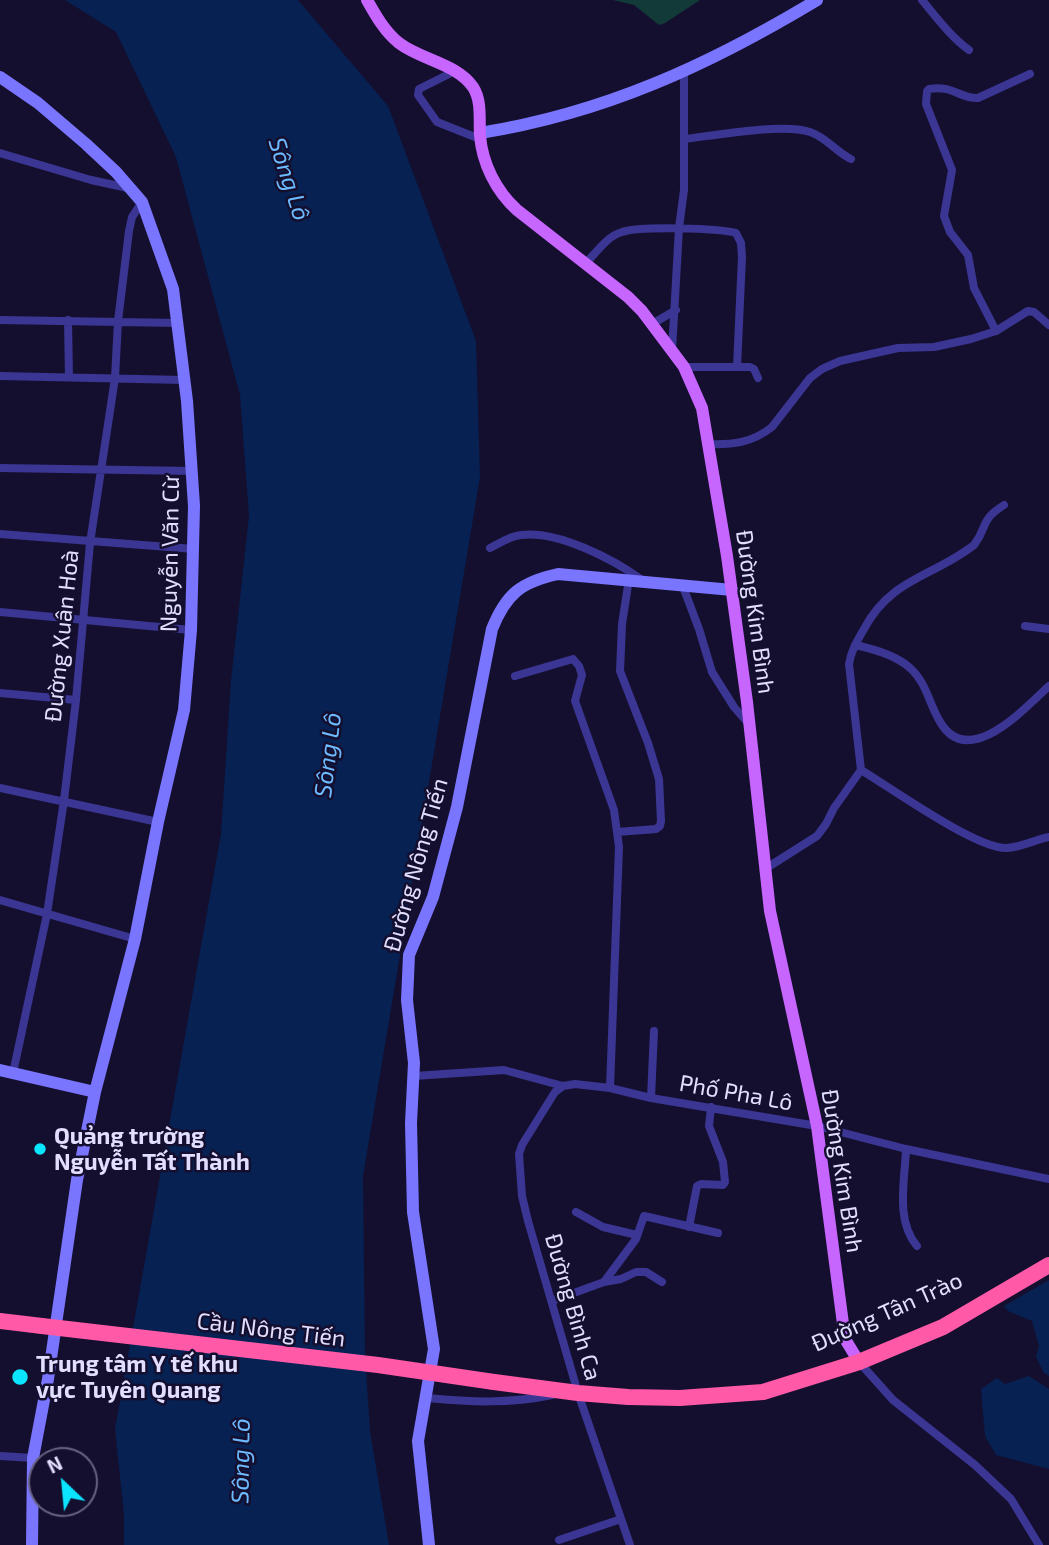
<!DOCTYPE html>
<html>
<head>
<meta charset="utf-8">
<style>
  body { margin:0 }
  #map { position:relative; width:1049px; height:1545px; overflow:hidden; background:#150f2f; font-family:"Exo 2",sans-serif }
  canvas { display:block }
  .north { position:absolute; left:28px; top:1447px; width:70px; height:70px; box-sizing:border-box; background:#150f2f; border:2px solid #676282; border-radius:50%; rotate:334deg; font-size:19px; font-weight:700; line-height:28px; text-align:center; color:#e2deff }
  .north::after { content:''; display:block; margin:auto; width:24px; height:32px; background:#0ae4ff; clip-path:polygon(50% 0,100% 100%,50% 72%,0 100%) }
</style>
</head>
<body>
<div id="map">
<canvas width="1049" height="1545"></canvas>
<div class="north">N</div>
</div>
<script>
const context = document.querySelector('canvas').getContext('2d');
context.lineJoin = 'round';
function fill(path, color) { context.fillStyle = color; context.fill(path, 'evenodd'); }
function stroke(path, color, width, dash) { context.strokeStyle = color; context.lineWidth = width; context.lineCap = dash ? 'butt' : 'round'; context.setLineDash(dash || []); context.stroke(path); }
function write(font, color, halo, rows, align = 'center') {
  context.font = font + ' "Exo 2",sans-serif'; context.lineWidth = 5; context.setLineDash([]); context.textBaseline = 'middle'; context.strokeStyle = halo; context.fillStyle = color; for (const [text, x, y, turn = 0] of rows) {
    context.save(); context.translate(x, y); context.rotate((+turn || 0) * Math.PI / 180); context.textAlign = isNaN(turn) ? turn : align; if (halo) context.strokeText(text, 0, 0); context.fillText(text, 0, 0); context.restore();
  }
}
fill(new Path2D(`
  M613,0h87l-35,23 -6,2 -25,-20z`), '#123a39');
fill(new Path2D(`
  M65,0h233l90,106 88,235 4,136 -117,699 2,179 5,76 19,114h-265v-30l-9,-86 106,-595 10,-153 18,-165 -9,-121 -64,-238 -60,-125z
  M1049,1280v96l-5,-3 -8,-16 3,-11 -7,-25 -24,-10 -4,-5z
  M1029,1376l20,13v80l-53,-14 -11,-19 -4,-47 16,-11 8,6z`), '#062152');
stroke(new Path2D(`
  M922,0c15,18 29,37 47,50
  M455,71l-36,18 -1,6 19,27 43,17
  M685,139c31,-4 98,-16 125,-7 16,5 26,20 41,27
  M0,153l91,27 37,8
  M585,264c11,-11 22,-28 37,-32 17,-6 96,-4 114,1l5,10 1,14 -5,110
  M0,320l179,3
  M68,320l1,57
  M652,324l24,-14
  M996,331l-22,-43 -6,-33 -18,-23 -6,-16 8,-46 -26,-66 1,-13 2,-2c25,-4 31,10 49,9l52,-24
  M672,351l7,-123 5,-38v-117
  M684,367h66l4,2 4,9
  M0,376l184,4
  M707,444c25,1 45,-1 65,-17l38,-49 12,-9 18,-8 58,-13 36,-1 37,-8 25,-8 32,-20 6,1 15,13
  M0,468l193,3
  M0,534l194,15
  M490,548c10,-5 20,-12 31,-13 36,-5 92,24 121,45
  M682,584l17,45 13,43 22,35 13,15
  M0,612l191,18
  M1025,626l24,3
  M855,645c19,4 41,10 55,23 16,14 19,35 29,52 28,52 85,-11 110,-34
  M515,676l58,-17 6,7 3,9 -7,26 39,109 5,37 -9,241
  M0,693l76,7
  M861,770c30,18 115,79 146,78 14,-1 28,-8 42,-11
  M0,788l158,34
  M617,832l39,-3 4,-3 1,-5 -2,-42 -11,-36 -28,-72 2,-47 7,-45
  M765,869l52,-33 9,-12 8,-16 27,-38 -12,-106c2,-13 8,-23 15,-35 27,-51 69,-52 110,-84 15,-20 5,-24 30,-40
  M0,900l135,39
  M13,1073l34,-159 17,-114 12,-100 14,-157 25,-165 3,-57 11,-90 3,-14 10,-15
  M414,1076l90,-6 59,16 12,-2 35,4 41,10 166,28 89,23 143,30
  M563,1086l-8,6 -33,53 -3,9 3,42 6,25 50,172 52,152
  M651,1098l3,-67
  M906,1149c-1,31 -11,71 11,97
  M576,1212l27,15 34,8
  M689,1227l8,-41 4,-2 22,1 2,-3 -2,-20 -14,-36 2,-19
  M604,1282l32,-43 8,-23 74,17
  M552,1301l52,-19 17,-3 15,-7h10l16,10
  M859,1362l34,38 82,65 36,34 28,46
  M427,1398c43,4 82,6 125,-3
  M0,1456l33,2
  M559,1540l62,-21`), '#3b3693', 8);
stroke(new Path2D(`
  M0,77l38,26 48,41 30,28 26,30 31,87 14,112 7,105 -3,124 -7,80 -26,112 -23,117 -40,153 -18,88 -29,199 -15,79 -1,87
  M480,133c125,-20 229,-68 337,-133
  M0,1070l95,22
  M429,1545l-11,-104 16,-92 -21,-137 -2,-89 3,-60 -7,-63 2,-45 24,-58 24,-90 35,-178c14,-35 29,-47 66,-55l174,16`), '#7a75ff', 12);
stroke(new Path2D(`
  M367,0c9,16 18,32 32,43 22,17 57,20 74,44 9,14 6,32 7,48 2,28 16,56 37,75l111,87 14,14 42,56 18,41 25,148 20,146 23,209 47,215 28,213 14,23`), '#c765ff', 12);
stroke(new Path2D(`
  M0,1321l42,5
  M494,1382l84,11 50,4 52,1 83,-6 96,-30 84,-35 106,-62`), '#ff59a7', 16);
stroke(new Path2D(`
  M42,1326l336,39 116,17`), '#ff59a7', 16);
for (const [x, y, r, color] of [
  [40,1149,7,"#0ae4ff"],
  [20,1377,9,"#0ae4ff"]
]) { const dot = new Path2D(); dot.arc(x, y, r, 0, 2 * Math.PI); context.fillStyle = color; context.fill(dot); stroke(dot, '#150f2f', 2.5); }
write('23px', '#e2deff', '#150f2f', [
  ["Nguyễn Văn Cừ",170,554,-89],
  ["Đường Kim Bình",755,612,82],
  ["Đường Xuân Hoà",62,636,-84],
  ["Đường Nông Tiến",416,865,-74],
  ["Phố Pha Lô",736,1093,10],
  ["Đường Kim Bình",842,1171,81],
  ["Đường Bình Ca",573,1307,74],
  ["Đường Tân Trào",887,1312,-24],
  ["Cầu Nông Tiến",271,1330,7]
]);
write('bold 23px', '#e2deff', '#150f2f', [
  ["Quảng trường",54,1136],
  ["Nguyễn Tất Thành",54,1162],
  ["Trung tâm Y tế khu",36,1364],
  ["vực Tuyên Quang",36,1390]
], 'left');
write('italic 24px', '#6cbaff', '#150f2f', [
  ["Sông Lô",289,179,72],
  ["Sông Lô",328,755,-83],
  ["Sông Lô",241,1461,-89]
]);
</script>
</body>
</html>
